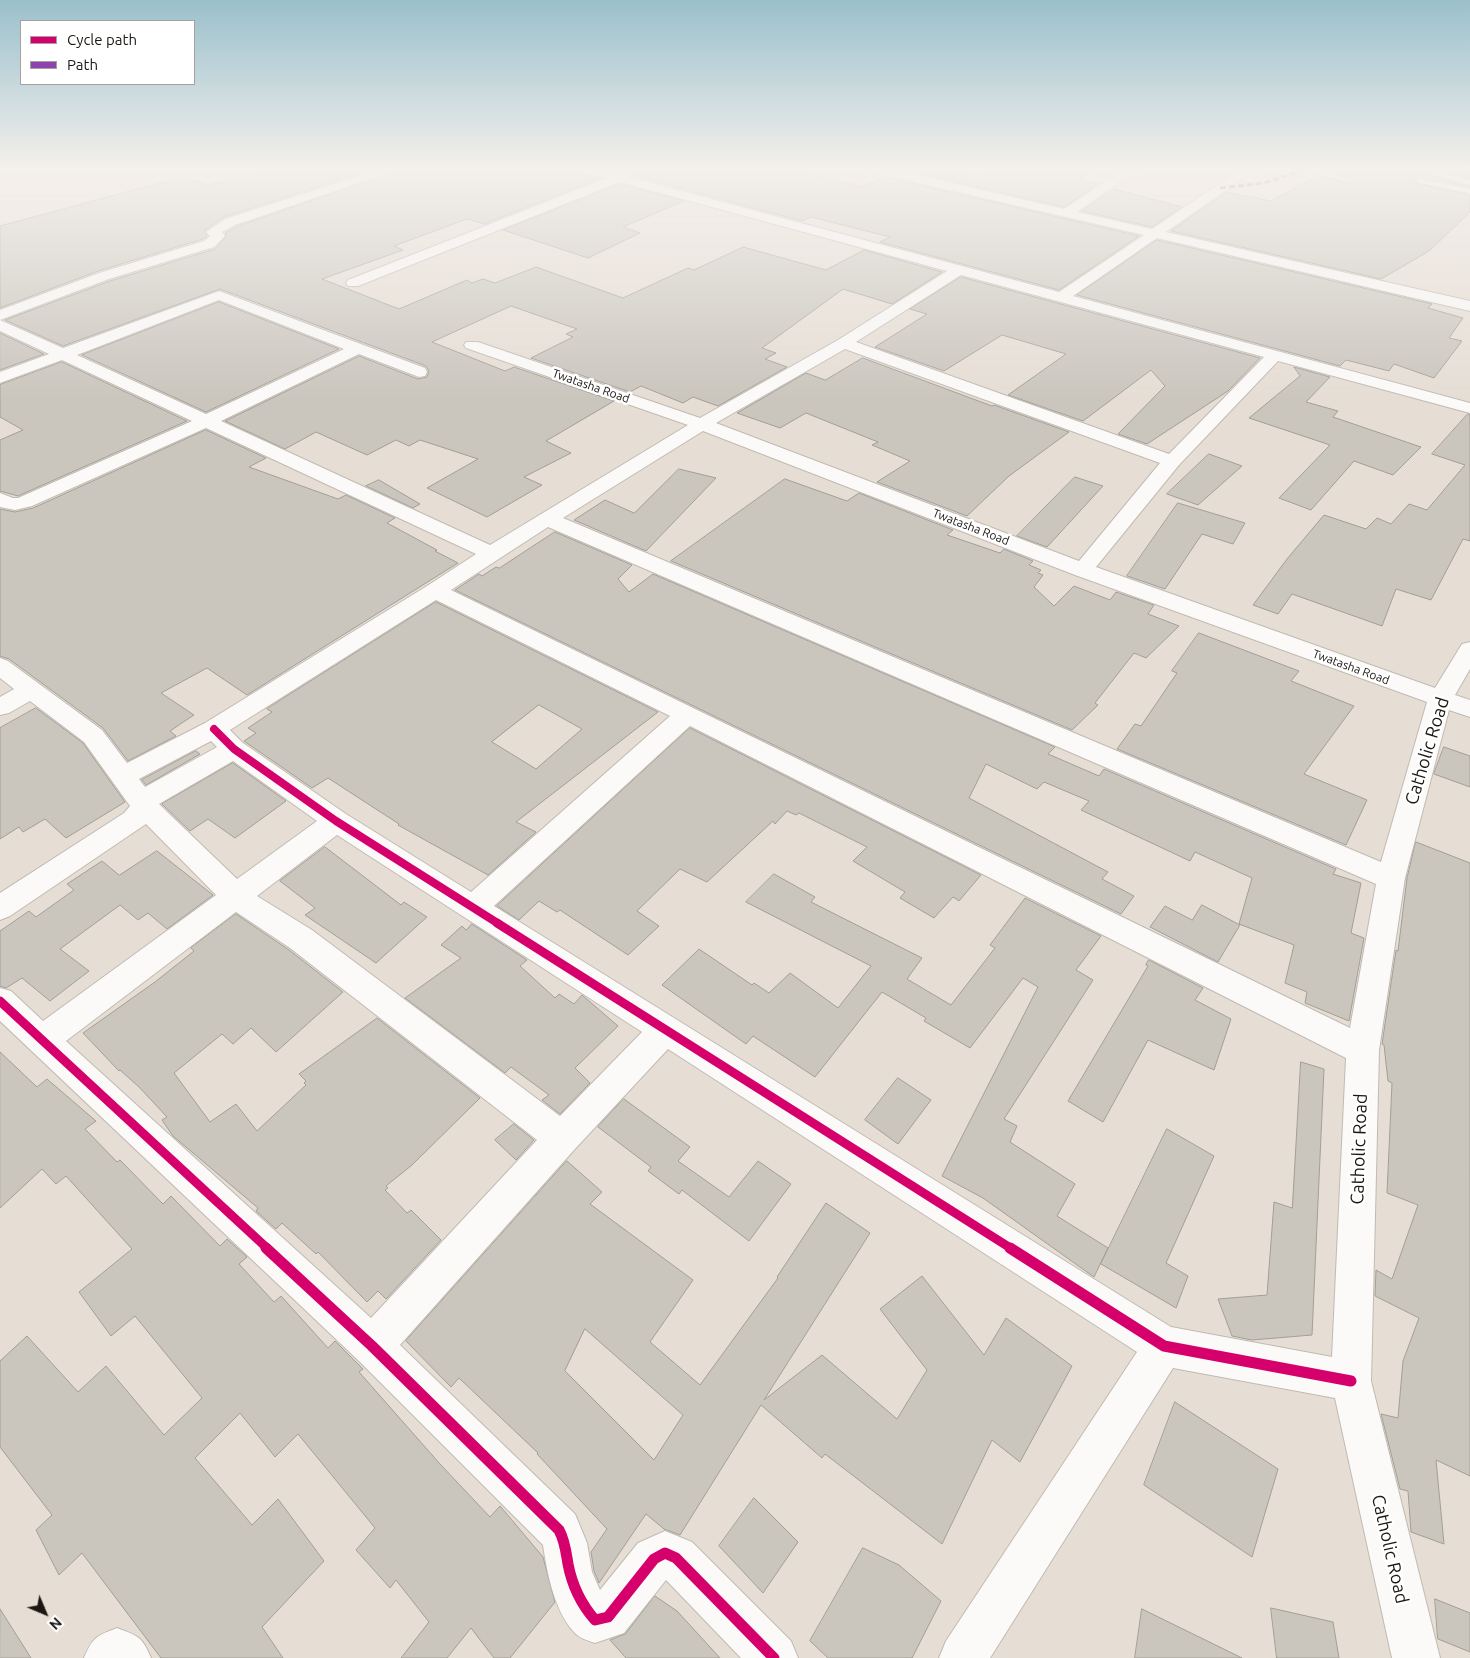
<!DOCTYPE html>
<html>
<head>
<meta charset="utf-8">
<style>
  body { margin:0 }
  #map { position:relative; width:1470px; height:1658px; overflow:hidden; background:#e6ded5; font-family:Ubuntu,sans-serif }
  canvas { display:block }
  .legend { position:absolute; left:20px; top:20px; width:175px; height:65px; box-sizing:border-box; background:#fff; border:1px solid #a4a2a0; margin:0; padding:6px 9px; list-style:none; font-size:15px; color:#1c1712 }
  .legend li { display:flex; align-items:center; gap:10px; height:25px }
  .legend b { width:25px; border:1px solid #a4a2a0 }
  .north { position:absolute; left:20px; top:1588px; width:50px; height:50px; -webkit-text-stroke:4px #fff; paint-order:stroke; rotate:135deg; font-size:14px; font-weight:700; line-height:20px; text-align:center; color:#1c1712 }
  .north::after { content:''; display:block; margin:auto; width:18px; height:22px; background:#1c1712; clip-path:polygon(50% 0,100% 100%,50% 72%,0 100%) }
</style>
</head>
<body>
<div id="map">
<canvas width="1470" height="1658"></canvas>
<ul class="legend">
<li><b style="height:6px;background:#d6006c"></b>Cycle path</li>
<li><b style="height:6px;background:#8e44ad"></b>Path</li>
</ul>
<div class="north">N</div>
</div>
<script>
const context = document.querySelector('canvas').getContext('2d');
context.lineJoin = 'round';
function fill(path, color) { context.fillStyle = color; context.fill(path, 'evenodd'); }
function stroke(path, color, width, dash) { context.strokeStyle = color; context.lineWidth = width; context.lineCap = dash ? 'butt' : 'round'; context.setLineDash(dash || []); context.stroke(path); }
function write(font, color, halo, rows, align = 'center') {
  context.font = font + ' Ubuntu,sans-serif'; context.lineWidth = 5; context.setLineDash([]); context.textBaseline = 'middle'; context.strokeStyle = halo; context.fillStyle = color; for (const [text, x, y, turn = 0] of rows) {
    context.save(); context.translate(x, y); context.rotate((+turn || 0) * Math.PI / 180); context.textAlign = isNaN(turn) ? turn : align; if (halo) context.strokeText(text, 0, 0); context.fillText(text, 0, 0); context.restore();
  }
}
const building = new Path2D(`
  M271,167h108l-155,50 -19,13 2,6 -4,3 -105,32 -98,37v-82l182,-49 26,8z
  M408,167h162l4,5 27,6 -117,46 -17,-5 -73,27 9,4 -81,29 77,30 68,-29 5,3 11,-4 12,4 41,-16 87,31 65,-30 6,2 49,-23 83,23 38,-20 78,22 -50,32 -49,-15 -81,59 14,5 -11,6 22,8 -69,39 -25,-9 -10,6 -42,-17 -11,6 -99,-34 42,-21 -7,-3 11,-5 -66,-23 -79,36 73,29 9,-4 100,34 -68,40 25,12 -47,24 18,8 -55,32 -60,-29 51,-29 -58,-19 -11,6 -13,-6 -29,15 -51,-23 -31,17 -60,-28 134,-65 59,23 9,-2 2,-6 -3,-5 -206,-77 -157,57 -58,-26 105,-39 105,-32 11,-12 -1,-4 11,-6z
  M602,167h184l76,20 19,-9h9l249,58 -80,54 -179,-48 10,-5 -79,-20 -9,4 -171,-46 -2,-4 -11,1z
  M912,167h33l32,8 13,-8h109l-19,10 5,1 -4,2 17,4 -34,23 -158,-37z
  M1334,167h92v6l44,14 -52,-10 -4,6 56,12v17l-41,39 -48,28 -210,-48 56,-39 44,9 47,-25 32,8 5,-4 -2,-2 -26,-7z
  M1428,167h42v12z
  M620,184l64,17 -61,26 17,6 -52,25 -85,-28z
  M1114,189l68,18 -30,20 -70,-16z
  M1157,240l275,64 -4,4 35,10 -14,20 13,3 -28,37 -40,-14 -5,7 -43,-11 -6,6 -263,-71z
  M961,277l299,81 -32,33 -81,53 -29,-10 47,-48 -14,-16 -68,51 -75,-26 58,-41 -64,-19 -58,36 -69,-24 52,-33 -17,-5z
  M219,302l120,47 -133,63 -124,-57z
  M0,333l44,21 -44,16z
  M863,358l129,48 2,-1 75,27 -60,44 -42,40 -90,-34 33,-21 -38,-16 6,-3 -72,-29 -26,15 -43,-15 69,-40 19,7z
  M62,362l125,59 -169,75 -18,-5v-51l23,-10 -23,-13v-32z
  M1294,367l36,10 -24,25 32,9 -5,6 88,30 -28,28 -39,-14 -43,49 -32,-12 51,-53 -81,-27 51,-42z
  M1468,414l2,1v126l-7,-2 -32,61 -35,-11 -14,37 -90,-32 -14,20 -25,-9 34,-46 37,-44 42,14 11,-11 14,6 18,-20 18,6 38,-45 -33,-11z
  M206,430l60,28 -17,9 89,32 8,-4 49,23 -8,5 50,27 -2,1 23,12 -211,132 -40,-27 -46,25 33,22 -24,16 6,5 -48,25 -25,-33 -94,-69 -9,-3v-147l15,3 18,-4z
  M1209,454l33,12 -44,39 -31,-11z
  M679,469l37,9 -70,73 -72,-31 31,-20 29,13z
  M1075,477l28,9 -56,61 -30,-11z
  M785,479l62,22 12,-8 94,37 -6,5 53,18 4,-4 29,12 -4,4 12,5 -3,3 5,2 -9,12 20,19 20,-20 36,14 6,-8 38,13 -6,9 31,12 -33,32 -12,-5 -39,50 3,2 -26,25 -401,-169z
  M379,480l41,24 -7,4 -47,-22z
  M1178,503l67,20 -12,21 -31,-10 -37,55 -38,-13z
  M555,532l77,33 -14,14 11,13 24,-18 402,173 -7,7 51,22 5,-7 232,100 -3,5 28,9 -10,50 13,5 -15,83 -44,-18 2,-11 -22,-9 9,-38 -55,-21 13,-46 -57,-26 -5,9 -109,-51 8,-9 -45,-19 -7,7 -51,-25 -17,34 139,74 -6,7 32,17 -13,18 -666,-324 24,-16 3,2 14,-9 3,1z
  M436,602l222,110 -142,110 20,10 -48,43 -90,-50 1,-1 -71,-46 -16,10 -68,-47 12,-8 -8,-5 24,-16 -5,-3zM539,705l43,24 -46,40 -44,-27z
  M1199,633l100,38 -8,10 63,25 -50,68 63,26 -21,45 -229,-96 18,-25 6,2 36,-53 -5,-2z
  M36,708l47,35 42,59 -59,36 -21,-19 -22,13 -4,-5 -19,12v-111z
  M690,728l291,147 -22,26 -6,-4 -19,21 -34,-20 5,-6 -52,-31 14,-14 -68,-34 -3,2 -9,-4 -12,13 -2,-3 -66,61 -27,-13 -43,42 22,15 -31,29 -68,-45 -3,2 -18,-11 -20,19 -22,-14z
  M1444,747l26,9v31l-36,-13z
  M196,751l4,3 -54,31 -4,-5z
  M233,763l53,38 -51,37 -27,-19 -18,12 -28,-27z
  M1416,842l54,21v613l-34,-16 8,84 -33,-12 -3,-41 -8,-2 -19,-75 17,4 5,-57 16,-43 -44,-22 1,-26 16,9 26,-74 -31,-12 5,-110 -4,-2 -4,-36 -2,-1 14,-94 2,1 9,-73z
  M325,847l76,58 3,-3 23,15 -51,46 -71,-48 10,-7 -35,-27z
  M157,851l56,44 -46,34 -19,-16 -10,7 -18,-15 -60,44 29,22 -39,30 -28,-23 -16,10 -6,-2v-55l29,-20 7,6 38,-27 -7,-6 35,-23 17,14z
  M774,874l41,23 -4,5 111,56 -15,21 44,26 44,-57 -5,-3 35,-47 76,38 -25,34 17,10 -89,139 13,7 -7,16 65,42 -18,32 51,32 -14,29 -111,-79 -41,-22 96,-189 -15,-9 -53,70 -46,-27 2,-3 -44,-26 -67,85 -62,-41 -7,8 -84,-59 37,-36 53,36 2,-2 15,10 21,-20 48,35 33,-42 -125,-64z
  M1202,905l38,20 -22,37 -68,-35 15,-21 27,14z
  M236,914l53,36 54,42 -67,60 -25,-24 -18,16 -11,-10 -48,39 36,49 26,-18 21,27 49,-46 -2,-2 2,-2 -7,-7 78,-56 103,80 -68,67 -26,21 2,2 -3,2 22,23 4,-3 30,30 -55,59 -8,-8 -11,11 -49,-50 -2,2 -34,-31 -6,6 -20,-18 2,-3 -85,-72 -11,-16 5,-3 -28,-30 -19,-17 -1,1 -36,-38 72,-51 39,-31 -3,-3z
  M472,924l55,36 -7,6 35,32 4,-4 15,10 8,-9 36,31 -43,42 15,15 -30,31 -18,-14 7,-5 -38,-28 -6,6 -100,-75 56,-40 -20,-13 21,-19 4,4z
  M1149,960l54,28 -8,12 36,19 -17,51 -66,-30 -45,82 -35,-21 80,-135 -2,-1z
  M0,1052l37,35 10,-8 49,42 -11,8 32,33 3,-2 43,44 8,-8 49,50 7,-7 20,18 -8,7 35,38 7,-6 47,52 7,-7 28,28 -4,3 81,92 50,53 10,-11 43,51 12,45 -45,56h-16l-23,-30 -24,30h-46l28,-36 -33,-42 -6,8 -34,-38 19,-22 -77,-94 -23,23 -35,-44 -45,45 57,67 26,-26 46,62 -62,66 21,31h-122l-79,-105 -23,22 -23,-45 16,-15 -52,-68v-86l27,-25 51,56 28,-26 58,69 38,-37 -67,-82 -24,20 -32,-44 53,-43 -66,-73 -10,8 -14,-15 -42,39z
  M1301,1062l23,7 -12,266 -60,5 -20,-4 -14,-37 49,-4 7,-93 18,6z
  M898,1078l33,22 -33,44 -33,-24z
  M624,1099l66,48 -12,14 51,36 29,-36 33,23 -42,57 -67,-51 -3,4 -31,-23 3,-4 -53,-40z
  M514,1124l20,16 -18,20 -21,-20z
  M1167,1129l47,27 -48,107 22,13 -12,32 -75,-44z
  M567,1161l35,31 -12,12 103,76 -43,62 50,43 78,-107 -1,-1 49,-74 44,30 -106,167 58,-45 75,64 30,-49 -47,-61 42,-33 62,79 22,-37 66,48 -52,96 -28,-22 -50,104 -117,-90 -3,4 -61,-53 -81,130 -16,-6 -18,-15 -47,69 -5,-12 -3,-19 16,-23 -70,-75 1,-1 -79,-75 -8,9 -45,-46zM585,1329l98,86 -29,45 -89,-89z
  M1175,1402l103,67 -26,88 -108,-72z
  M754,1498l44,44 -35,51 -44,-47z
  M863,1548l36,17 42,36 -29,57h-84l-18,-17z
  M655,1596l22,15 43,47h-94l-16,-18 15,-6z
  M1435,1599l35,14v39l-32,-13z
  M1271,1608l62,14 6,36h-62z
  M0,1609l31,49h-31z
  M1142,1609l100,49h-107z`);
fill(building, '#cac6be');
stroke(building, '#a29e96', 1);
const service = new Path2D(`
  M1292,167h12l49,13 -3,2z
  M1427,169l43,12v4l-43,-14z
  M1418,179l52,10v4l-54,-11z`);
const minor = new Path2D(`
  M387,167h19l-171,58 -13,7 3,4 -11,11 -105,32 -109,41v-10l99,-37 105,-32 6,-5 -4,-4 19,-13z
  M572,167h21l25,7 10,-1 1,4 430,115 85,-57 -277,-64 -6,-4h24l179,42 63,-42h15l-65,45 75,17 92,-62h15l-93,65 304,69v10l-313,-73 -84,58 397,107v10l-192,-52 -99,104 -83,102 339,121 27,-44 8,-2v27l-15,26 15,5v17l-21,-7 -44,168 -26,172 -8,331 69,277h-48l-57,-260 -162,-30 -183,290h-51l7,-17 191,-289 -469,-303 -94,101 -174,195 175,169 12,29 5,29 8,18 38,-47 27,-12 27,11 99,99 7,17h-57l-75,-78 -42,53 -29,10c-6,-2 -13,-4 -18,-8 -22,-20 -30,-62 -34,-90l-185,-185 -358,-339v-33l11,3 32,30 173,-126 -70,-71 -136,92 -10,4v-27l124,-80 6,-7 -46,-64 -54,-41 -21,12 -9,2v-18l14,-8 -14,-11v-20l8,3 94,69 25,33 78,-40 222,-137 49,-32 -270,-126 -174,78 -17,4 -15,-3v-14l13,5h5l174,-77 -130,-61 -62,23v-11l49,-18 -49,-23v-11l63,28 156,-57 206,77 2,4 -2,4 -6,1 -60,-23 -138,67 269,124 198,-120 -222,-77 -2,-3 2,-3h12l222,76 138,-78 109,-69 -327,-89 -262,104h-10l-2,-3 2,-3 259,-102 -33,-8zM961,275l303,82 -95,97 -313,-112zM219,300l125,49 -138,65 -129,-59zM845,349l315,114 -81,98 -363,-138zM703,431l372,144 352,127 -46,160 -818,-344zM548,527l828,357 -26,144 -899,-438zM436,600l234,116 -199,176 -125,-78 -103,-71 -13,-13zM690,726l656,332 -14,299 -161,-30 -677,-421zM211,741l6,6 -72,40 -6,-8zM233,761l84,60 -80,58 -78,-75zM337,835l305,197 -82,84 -248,-186 -55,-34zM236,912l54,36 247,192 -166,178 -305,-277z
  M117,1628c21,8 25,8 34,30h-67c9,-21 12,-22 33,-30z`);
stroke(service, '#c0bab2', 2);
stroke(minor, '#c0bab2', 2);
fill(service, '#fbfaf9');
fill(minor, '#fbfaf9');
stroke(new Path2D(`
  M1220,188l43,-5 42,-13`), '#8e44ad', 3, [6, 3]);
stroke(new Path2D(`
  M214,729l20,20 102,72 163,103`), '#d6006c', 8);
stroke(new Path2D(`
  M497,923l515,326
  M0,1001l268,248`), '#d6006c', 9);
stroke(new Path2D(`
  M266,1248l106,98 187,184c6,11 7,22 9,34 4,21 13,40 27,56l13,-3 46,-58 11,-6 11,5 98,100
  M1010,1248l154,98 187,35`), '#d6006c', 11);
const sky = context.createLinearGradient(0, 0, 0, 400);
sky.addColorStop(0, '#9ac0cc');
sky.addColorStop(0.42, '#f4f0ec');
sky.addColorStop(1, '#f4f0ec00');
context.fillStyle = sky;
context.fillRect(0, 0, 1470, 400);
write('12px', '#1c1712', '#fff', [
  ["Twatasha Road",591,386,19],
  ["Twatasha Road",971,527,21],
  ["Twatasha Road",1351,667,20]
]);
write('18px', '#1c1712', '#fff', [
  ["Catholic Road",1427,751,-73],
  ["Catholic Road",1359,1149,-88],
  ["Catholic Road",1390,1549,77]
]);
</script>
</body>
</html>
